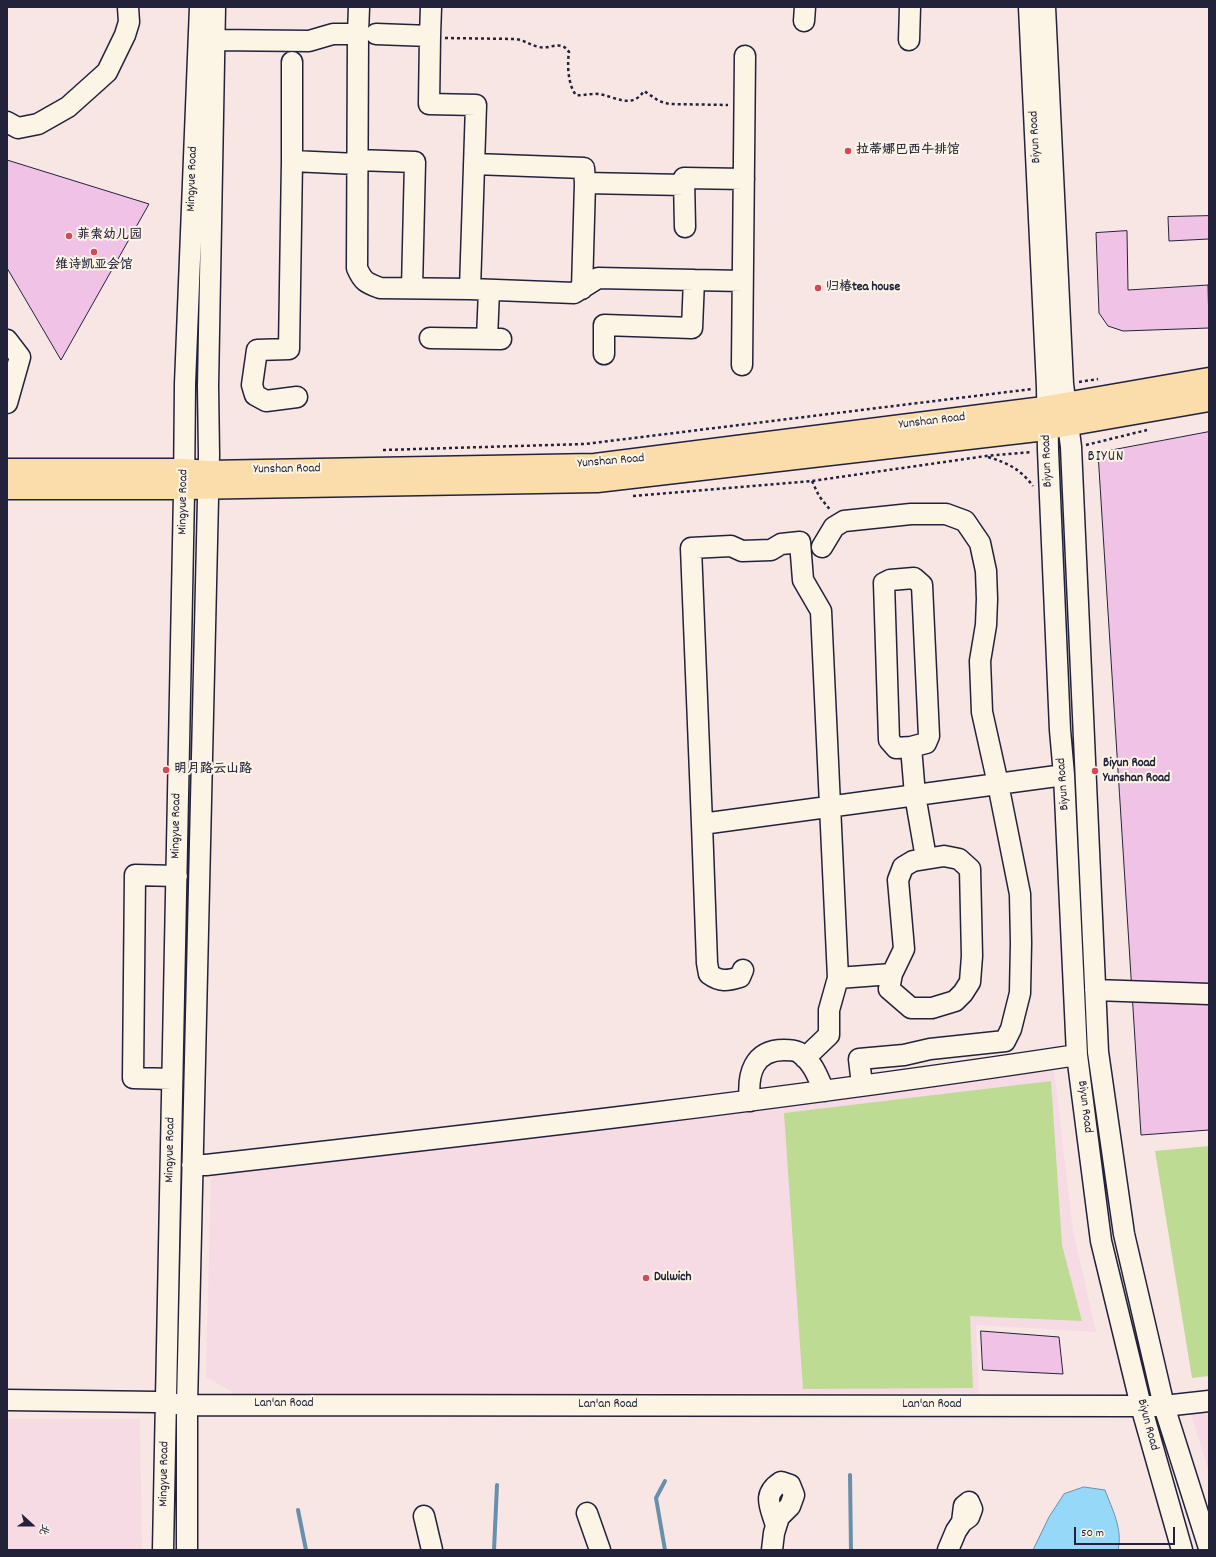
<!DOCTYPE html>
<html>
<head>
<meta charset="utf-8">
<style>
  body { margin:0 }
  #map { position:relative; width:1216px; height:1557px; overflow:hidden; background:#f8e6e5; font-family:Dekko,"LXGW WenKai TC",sans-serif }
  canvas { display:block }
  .frame { position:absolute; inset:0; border:8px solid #22223b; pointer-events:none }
  .north { position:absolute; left:12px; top:1505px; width:40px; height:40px; -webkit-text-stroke:3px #fcf5e5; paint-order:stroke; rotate:111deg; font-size:11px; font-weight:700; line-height:16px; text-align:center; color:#22223b }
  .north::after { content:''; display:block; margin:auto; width:14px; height:18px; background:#22223b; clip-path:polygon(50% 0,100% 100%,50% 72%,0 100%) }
  .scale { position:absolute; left:1074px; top:1527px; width:101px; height:18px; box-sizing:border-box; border:2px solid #22223b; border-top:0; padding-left:5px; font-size:12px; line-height:14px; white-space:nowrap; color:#22223b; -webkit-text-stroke:3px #fcf5e5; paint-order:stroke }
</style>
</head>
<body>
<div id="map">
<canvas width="1216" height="1557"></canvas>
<div class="frame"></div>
<div class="north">北</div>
<div class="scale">50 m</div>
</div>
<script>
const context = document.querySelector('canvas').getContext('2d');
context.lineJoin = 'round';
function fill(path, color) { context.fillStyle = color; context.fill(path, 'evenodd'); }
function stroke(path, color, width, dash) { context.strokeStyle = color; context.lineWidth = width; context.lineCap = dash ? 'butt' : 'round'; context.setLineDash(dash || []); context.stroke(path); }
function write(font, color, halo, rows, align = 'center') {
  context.font = font + ' Dekko,"LXGW WenKai TC",sans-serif'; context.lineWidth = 4; context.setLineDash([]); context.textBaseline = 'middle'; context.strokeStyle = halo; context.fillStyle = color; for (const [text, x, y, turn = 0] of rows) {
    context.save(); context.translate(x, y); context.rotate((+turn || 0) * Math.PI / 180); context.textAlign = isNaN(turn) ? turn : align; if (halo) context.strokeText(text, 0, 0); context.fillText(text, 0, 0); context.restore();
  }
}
fill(new Path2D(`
  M1054,1070l19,161 23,101 -120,-7 3,68 -744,1 -29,-17 5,-207 456,-49z
  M1209,1412v61l-18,-59z
  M7,1419h133l2,131h-135z`), '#f6dbe5');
fill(new Path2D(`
  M1051,1081l11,164 20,76 -112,-5 3,72 -170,1 -19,-276z
  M1209,1146v230l-17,2 -37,-227z`), '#bedb93');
const water = new Path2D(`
  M1084,1487l21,3c7,19 18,39 13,60h-85l16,-33 15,-23z`);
fill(water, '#96d8f7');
stroke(water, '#688fac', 1);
stroke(new Path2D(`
  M850,1475l1,75
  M665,1481l-9,17 9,52
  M298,1510l8,40
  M494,1550l3,-65`), '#688fac', 4);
const building = new Path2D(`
  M7,160l142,44 -88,156 -54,-92z
  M1209,216v23l-40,2 -1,-24z
  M1127,231l1,59 80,-5 1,43 -86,3 -15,-5 -9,-13 -3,-80z
  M1209,432v698l-68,5 -43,-682z
  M981,1331l78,6 4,37 -80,-4z`);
fill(building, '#f0c2e5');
stroke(building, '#22223b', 1);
const minor = new Path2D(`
  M1029,7l18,380 1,63 12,280 4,45 13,280 24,186 40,165 41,144
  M1045,7l18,377 8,63 27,605 26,182 40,172 45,142
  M804,21l1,-14
  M358,34l-1,234c6,14 10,15 23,20l90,1 104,4 24,-15 144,3
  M376,34l54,2 1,-29
  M430,36l-1,68 47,1 -6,184
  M215,40l94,1 24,-7h25l1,-27
  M909,40l1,-33
  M292,62v99l65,3
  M7,122l11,6 20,-4 30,-17 39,-35 18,-37 4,-13 -1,-15
  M357,160l58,2 -3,126
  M292,161l-3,188 -32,1 -5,35 3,10 11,6 31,-4
  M474,164l110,4 1,15
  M685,227l-1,-49 60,1
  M582,289l3,-106 99,2
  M430,338l71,1
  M487,339l2,-49
  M7,340l13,17 -13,46
  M604,354v-29l88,3 2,-48
  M742,365l3,-309
  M822,547l12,-20 10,-6 67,-7h35l19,7 15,22 6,28 1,28 -1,26 -6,36 2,51 16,72 22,110 1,49 -1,50 -9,36 -6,12 -75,8 -26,6 -45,4 3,26
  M911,747l15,-4 3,-7 -7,-151 -8,-7 -24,2 -6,3 5,157 7,8 15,-1 4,48 11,63
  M702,824l-11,-276 40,-2 11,5 29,-1 10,-6 19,-2 3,38 18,31 17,367 -9,32v25l-24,23
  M743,970l-3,7c-13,4 -20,5 -31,-3l-2,-11 -5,-139 362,-49
  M838,978l54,-4 12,-25 -6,-69 5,-13 10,-6 31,-5 15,3 11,10 2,87 -2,26 -7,11 -8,8 -23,7h-21l-22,-19 3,-15
  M1095,990l114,4
  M172,1079l-39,-1 2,-203 42,1
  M750,1101c-3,-26 3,-51 34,-51 5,0 13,0 17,4 12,9 17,23 23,37
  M192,1165h14c291,-33 582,-66 871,-110
  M7,1400l149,2 31,3 954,1h23l45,-5
  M587,1513l13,37
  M424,1516l8,34
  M163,1550l21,-1057 1,-109 15,-377
  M187,1550v-145l22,-950 -1,-69 7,-379
  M772,1550l2,-17 5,-16 11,-11 4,-11 -4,-10 -9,-3c-20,13 -10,25 -5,44
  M948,1550l8,-19 6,-9 7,-5 3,-8 -3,-7 -5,4 -2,16`);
const major = new Path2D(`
  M7,470h177l23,2 388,-7 441,-56 173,-30
  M7,488h178l412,-7 440,-51 172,-30`);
stroke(minor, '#22223b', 23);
stroke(major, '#22223b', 25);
stroke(new Path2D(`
  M445,38l70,1c9,1 15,6 24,8 8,2 16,-3 23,-1 3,1 5,3 7,6 -2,13 -1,33 7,43 8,1 15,-2 22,-1 17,2 33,16 46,-3l15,10 10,3 59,1
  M1079,382l19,-3
  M1086,445l61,-15
  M383,450l202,-6 447,-55
  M988,457c20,6 32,12 45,29
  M812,481l7,15 12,15
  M633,496l179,-15 174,-25 46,-4`), '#22223b', 2.5, [3, 3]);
stroke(minor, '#fcf5e5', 20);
stroke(major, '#faddab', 22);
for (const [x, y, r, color] of [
  [848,151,4,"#d1495b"],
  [69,236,4,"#d1495b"],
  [94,252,4,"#d1495b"],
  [818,288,4,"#d1495b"],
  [166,770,4,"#d1495b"],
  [1095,771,4,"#d1495b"],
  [646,1278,4,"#d1495b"]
]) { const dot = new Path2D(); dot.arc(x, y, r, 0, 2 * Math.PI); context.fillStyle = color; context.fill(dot); stroke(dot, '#fcf5e5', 1.5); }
write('13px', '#22223b', '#fcf5e5', [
  ["Biyun Road",1036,137,-93],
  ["Mingyue Road",193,179,-88],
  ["Yunshan Road",932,422,-7],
  ["Biyun Road",1048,461,-92],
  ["Yunshan Road",611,462,-5],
  ["Yunshan Road",287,470,-1],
  ["Mingyue Road",184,502,-89],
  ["Biyun Road",1064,784,-94],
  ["Mingyue Road",177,826,-89],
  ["Biyun Road",1084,1107,83],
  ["Mingyue Road",171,1150,-89],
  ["Lan'an Road",284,1404],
  ["Lan'an Road",608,1405],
  ["Lan'an Road",932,1405],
  ["Biyun Road",1147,1425,75],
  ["Mingyue Road",165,1474,-89]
]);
write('bold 13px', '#22223b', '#fcf5e5', [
  ["拉蒂娜巴西牛排馆",856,151],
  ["菲索幼儿园",77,236],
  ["维诗凯亚会馆",94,266,"center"],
  ["归椿tea house",826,288],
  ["Biyun Road",1103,764],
  ["Yunshan Road",1103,779],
  ["明月路云山路",174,770],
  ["Dulwich",654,1278]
], 'left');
context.letterSpacing = '1px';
write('15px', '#22223b', '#fcf5e5', [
  ["BIYUN",1106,458]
]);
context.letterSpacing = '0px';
</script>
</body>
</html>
